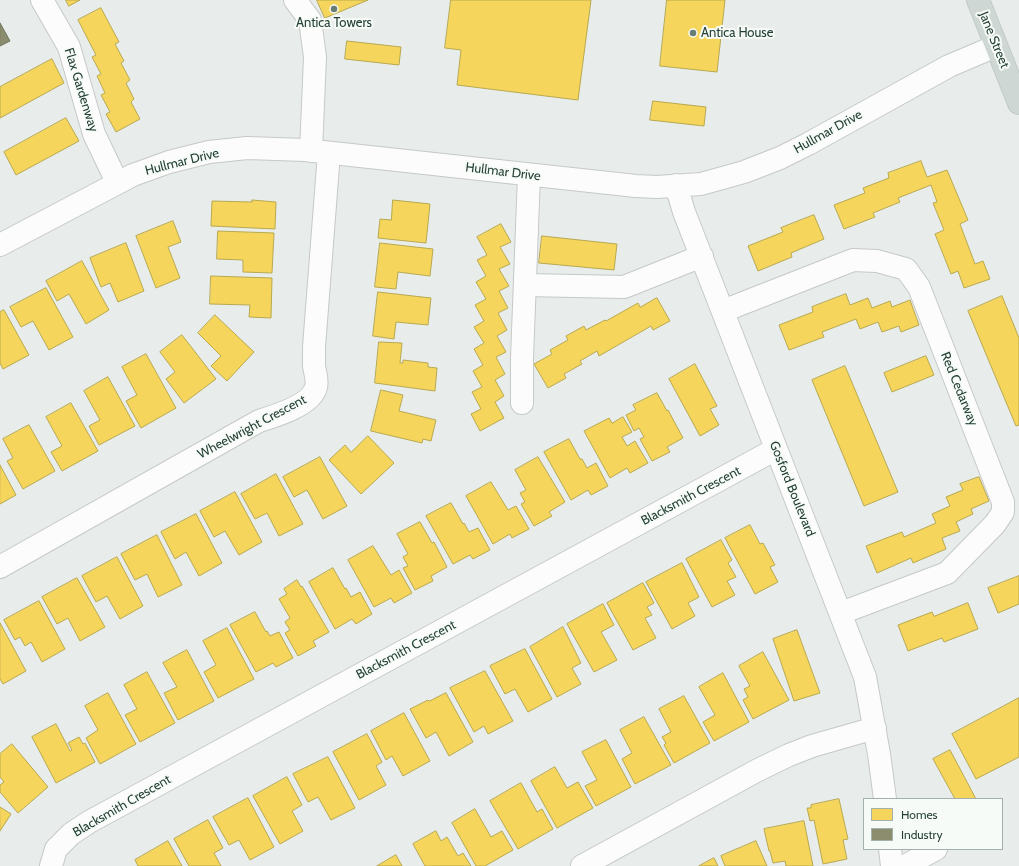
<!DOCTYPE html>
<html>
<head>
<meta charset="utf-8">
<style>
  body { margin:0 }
  #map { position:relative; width:1019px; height:866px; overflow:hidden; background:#e8ecea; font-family:Cabin,sans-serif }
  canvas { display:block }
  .legend { position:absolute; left:863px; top:798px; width:140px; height:52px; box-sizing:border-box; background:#f7fbf8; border:1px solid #a3b1aa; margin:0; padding:5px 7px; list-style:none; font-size:12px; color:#254135 }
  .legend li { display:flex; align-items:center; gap:8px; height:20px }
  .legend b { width:20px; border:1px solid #a3b1aa }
</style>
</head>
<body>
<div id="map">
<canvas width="1019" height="866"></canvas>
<ul class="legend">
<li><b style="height:11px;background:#f6d55c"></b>Homes</li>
<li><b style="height:11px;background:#8c8c6e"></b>Industry</li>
</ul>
</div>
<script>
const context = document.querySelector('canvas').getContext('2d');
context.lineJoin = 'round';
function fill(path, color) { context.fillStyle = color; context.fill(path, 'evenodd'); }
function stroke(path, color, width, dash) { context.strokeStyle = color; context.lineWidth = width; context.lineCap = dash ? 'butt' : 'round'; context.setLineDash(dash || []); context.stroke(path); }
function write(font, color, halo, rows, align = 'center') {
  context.font = font + ' Cabin,sans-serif'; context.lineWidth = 4; context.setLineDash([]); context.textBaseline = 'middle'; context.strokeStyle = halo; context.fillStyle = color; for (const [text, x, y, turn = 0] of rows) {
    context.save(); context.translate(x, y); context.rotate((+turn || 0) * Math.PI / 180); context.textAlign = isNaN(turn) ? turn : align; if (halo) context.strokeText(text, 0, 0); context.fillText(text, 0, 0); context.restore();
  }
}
const homes = new Path2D(`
  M66,0h14l-11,6z
  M317,0h51l-43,18z
  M451,0h140l-13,100 -121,-15 4,-35 -16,-2z
  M667,0h58l-8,72 -57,-6z
  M101,8l18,34 -4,2 9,17 -3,2 9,17 -4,3 8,16 -3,3 9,17 -24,13 -10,-18 4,-2 -9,-17 4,-2 -8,-17 4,-2 -9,-17 4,-2 -18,-35z
  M347,41l54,6 -2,18 -54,-6z
  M52,59l12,24 -64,35v-31z
  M653,101l53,6 -2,19 -54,-6z
  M66,118l13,23 -63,34 -12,-23z
  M921,161l6,16 20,-7 21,50 -8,4 15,40 8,-3 7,18 -26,9 -6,-17 -7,3 -16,-40 9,-4 -11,-27 4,-1 -6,-17 -33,13 2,4 -27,11 2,4 -31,12 -10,-24 31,-12 -2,-5 26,-10 -1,-5z
  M252,200l24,2 -1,27 -64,-3 1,-25 40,1z
  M393,200l37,4 -4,39 -48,-5 2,-19 11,1z
  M814,215l10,24 -33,14 1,4 -34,14 -10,-25 35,-14 -2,-4z
  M173,221l8,21 -13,5 12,31 -24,10 -20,-52z
  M501,224l10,18 -11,5 10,17 -11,5 10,17 -10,5 9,17 -10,5 9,17 -10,6 9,16 -10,5 9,17 -10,6 9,16 -9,6 9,16 -24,13 -9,-17 10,-5 -9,-17 10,-5 -9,-16 10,-6 -9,-16 10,-6 -10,-16 10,-6 -9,-16 11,-6 -10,-17 10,-6 -9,-16 10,-5 -10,-18z
  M218,231l56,2 -2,40 -29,-1v-12l-26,-1z
  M542,236l75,8 -3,26 -75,-7z
  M126,243l18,48 -26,11 -8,-19 -9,4 -11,-29z
  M380,243l53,6 -3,27 -32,-4 -2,17 -21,-2z
  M82,261l27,49 -23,14 -17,-30 -12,7 -11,-20z
  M211,276l61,2 -1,40 -22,-1 1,-12 -40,-1z
  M46,288l27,49 -24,13 -16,-29 -12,6 -11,-20z
  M378,292l53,6 -3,27 -32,-3 -2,17 -21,-3z
  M846,294l4,11 18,-7 4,10 18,-7 2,6 18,-7 9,25 -18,7 -2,-6 -17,6 -4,-10 -18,7 -4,-10 -34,13 2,5 -35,13 -10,-25 34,-13 -1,-5z
  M1002,296l17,42v87l-3,1 -48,-115z
  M657,298l13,23 -17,9 -2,-4 -52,30 -2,-5 -17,10 2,3 -18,10 2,4 -18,10 -14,-24 18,-10 -2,-4 18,-10 -2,-4 18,-10 2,4 19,-10 1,1 32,-18 2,4z
  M4,310l25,45 -26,14 -3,-6v-51z
  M215,315l39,37 -27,29 -16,-15 10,-10 -23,-23z
  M182,335l34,44 -32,24 -18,-24 9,-7 -15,-20z
  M379,342l23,1 -2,20h3v-3l25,3v4l9,1 -2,23 -60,-8z
  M146,354l30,54 -35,20 -15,-27 11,-6 -15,-28z
  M926,356l8,19 -42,17 -8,-19z
  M695,364l22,42 -7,3 9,16 -19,11 -31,-57z
  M845,366l53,126 -34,14 -52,-126z
  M108,377l27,49 -36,19 -10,-19 11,-6 -16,-29z
  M381,390l22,5 -4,16 37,9 -5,21 -8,-2 -1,4 -51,-12z
  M657,393l10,18 1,-1 15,28 -16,9 3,5 -18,9 -12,-22 4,-2 -5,-9 -5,3 -8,-16 10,-5 -3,-5z
  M71,403l27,48 -36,20 -11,-19 11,-6 -16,-29z
  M623,417l9,15 -10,5 5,9 8,-5 13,22 -18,10 -3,-5 -17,10 -26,-47 25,-13 3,5z
  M29,425l26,46 -32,18 -16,-28 6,-3 -10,-19z
  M368,436l26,27 -33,31 -32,-34 16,-15 6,7z
  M569,439l11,20h2l5,9 9,-5 12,23 -17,9 -3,-5 -17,10 -27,-48z
  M320,457l27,49 -24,13 -16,-29 -13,7 -11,-20z
  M538,457l27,45 -16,10 3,4 -18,10 -13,-22 4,-2 -5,-9 6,-3 -11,-20z
  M0,465l16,30 -16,9z
  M276,474l27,50 -24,12 -12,-23 -12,6 -14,-25z
  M979,477l10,24 -18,8 2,5 -17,8 4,9 -18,7 4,11 -33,14 -2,-5 -34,15 -11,-27 36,-14 2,5 32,-14 -4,-9 18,-8 -4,-9 17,-7 -3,-6z
  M491,482l17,28 8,-4 13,23 -17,9 -2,-4 -17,10 -27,-48z
  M235,492l27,50 -23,13 -14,-24 -11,6 -14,-26z
  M451,503l12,21 1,-1 5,9 9,-4 12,22 -17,9 -3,-4 -17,9 -27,-48z
  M196,514l26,49 -23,13 -13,-24 -11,7 -14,-27z
  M420,522l12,21 2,-1 13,25 -16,9 2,5 -18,9 -12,-22 5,-2 -5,-9 5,-3 -11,-20z
  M750,525l10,19 3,-1 12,22 -5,2 8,15 -23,12 -30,-56z
  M157,535l25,50 -24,12 -11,-23 -12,6 -14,-26z
  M721,540l11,20 -4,3 8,14 -9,4 8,14 -23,12 -26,-48z
  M373,546l18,29 8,-5 13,23 -18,10 -3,-5 -17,9 -26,-47z
  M117,557l26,49 -23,13 -13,-23 -11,6 -14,-26z
  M682,563l17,34 -11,6 7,13 -23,13 -26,-47z
  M333,568l12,21 1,-1 5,9 9,-5 12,22 -16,10 -4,-5 -17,10 -26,-47z
  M1019,576v28l-21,9 -10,-25z
  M77,578l28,49 -25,14 -12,-23 -11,6 -15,-27z
  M297,580l4,7 1,-1 27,46 -16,9 3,5 -18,10 -13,-23 5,-3 -5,-8 5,-4 -11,-19 8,-5 -3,-5z
  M643,583l11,20 -7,4 5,8 -7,3 11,20 -23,12 -26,-47z
  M39,601l26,48 -23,13 -11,-20 -6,4 -5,-9 -5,3 -11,-20z
  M968,603l10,26 -34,13 -2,-4 -34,13 -10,-26 34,-13 2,4z
  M603,604l11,21 -13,7 16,28 -23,12 -27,-48z
  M255,612l11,20 1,-1 3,5 9,-4 14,26 -17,9 -3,-4 -17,9 -26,-47z
  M0,623l26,48 -23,13 -3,-5z
  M563,627l18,36 -9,5 9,16 -24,13 -27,-50z
  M227,628l27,51 -36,19 -14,-26 12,-7 -13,-24z
  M797,630l23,63 -26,8 -21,-62z
  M525,649l27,50 -24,13 -13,-23 -10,5 -15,-28z
  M187,650l27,51 -36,19 -14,-27 13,-6 -14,-24z
  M763,652l26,48 -36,19 -10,-19 5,-3 -4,-8 6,-3 -11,-20z
  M485,671l28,50 -25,13 -4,-8 -10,6 -24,-44z
  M147,672l28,51 -35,19 -15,-27 12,-6 -13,-24z
  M723,673l26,49 -35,19 -11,-19 12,-7 -16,-28z
  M108,693l28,51 -36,20 -14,-26 12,-8 -13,-24z
  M446,693l27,49 -24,14 -13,-24 -10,6 -16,-29 18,-9 1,1z
  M684,696l26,47 -36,20 -10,-18 2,-2 -4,-6 9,-5 -12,-23z
  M1019,698v59l-43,22 -24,-45z
  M404,713l26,48 -27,15 -11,-20 -6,4 -15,-29z
  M644,717l27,48 -36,19 -13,-25 10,-6 -12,-23z
  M56,724l14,27 2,-1 -4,-7 11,-6 4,7 2,-1 10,19 -39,21 -24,-46z
  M367,734l15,28 -6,4 10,19 -27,15 -26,-48z
  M606,740l25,47 -35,19 -11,-20 12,-6 -15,-28z
  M12,744l36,43 -30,26 -18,-21v-7l4,-3 -4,-5v-23z
  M950,750l26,49h-21l-22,-40z
  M328,757l27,51 -24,12 -13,-23 -10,5 -15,-28z
  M555,767l12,21 11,-6 15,26 -36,20 -26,-47z
  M287,777l15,28 -10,6 11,20 -23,13 -27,-48z
  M521,783l16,29 5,-3 11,20 -35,20 -28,-48z
  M248,798l26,49 -24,13 -11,-20 -10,5 -16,-28z
  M839,799l9,40 -5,1 4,19 -24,5 -9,-44 -4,1 -3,-13h4v-3z
  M0,807l11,7 -11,17z
  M475,809l16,28 11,-6 11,19 -28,16h-9l-24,-43z
  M208,820l15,28 -9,5 7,13h-32l-15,-27z
  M804,821l9,45h-27l-1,-5 -12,2 -3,-12h-1l-5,-22z
  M436,831l5,10 6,-4 11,19 5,-3 8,13h-46l-12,-22z
  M168,841l14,25h-44l-3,-6z
  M756,841l11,25h-42l-4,-10z
  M396,855l6,11h-25z
  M714,858l4,8h-19z`);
fill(homes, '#f6d55c');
stroke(homes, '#b7a950', 1);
const industry = new Path2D(`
  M0,23l10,18 -10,5z`);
fill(industry, '#8c8c6e');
stroke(industry, '#6d765d', 1);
const minor = new Path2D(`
  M42,0l27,47 25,87 23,48
  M295,0l15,20 5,37 -4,94
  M676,185l8,27 181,465 14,77 6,45
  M0,245l133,-70 36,-13 40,-10 38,-4 58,2 331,36 21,1 44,-3 43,-12 36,-14 28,-14 141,-78 47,-20
  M525,285l99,2 78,-31
  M723,311l130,-51 24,1 29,8 13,18 84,215v10l-8,12 -48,49 -106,40
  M522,403v-45l7,-183
  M0,567l259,-146c16,-5 53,-16 57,-34 2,-7 -1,-14 -2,-21 0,-6 0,-13 0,-19l15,-194
  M890,849l2,17
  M51,866l5,-17 15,-15 18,-12 687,-373
  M582,866l176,-96 31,-15 23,-9 63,-18
  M905,866l31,-17`);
const major = new Path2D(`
  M978,0l41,103`);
stroke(minor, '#c5c9c7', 24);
stroke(major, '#c3cbc8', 24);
stroke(minor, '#fcfcfc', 22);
stroke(major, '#cfd7d4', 22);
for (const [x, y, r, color] of [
  [334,9,4,"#697d74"],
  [693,33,4,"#697d74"]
]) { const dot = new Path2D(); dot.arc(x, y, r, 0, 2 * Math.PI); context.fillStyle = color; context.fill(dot); stroke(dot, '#f7fbf8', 1.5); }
write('13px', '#254135', '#f7fbf8', [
  ["Antica Towers",334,23],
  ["Antica House",701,33,"left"]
]);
write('13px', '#254135', '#f7fbf8', [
  ["Jane Street",994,40,68],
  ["Flax Gardenway",81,90,73],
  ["Hullmar Drive",828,132,-29],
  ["Hullmar Drive",182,162,-14],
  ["Hullmar Drive",503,172,7],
  ["Red Cedarway",959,389,68],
  ["Wheelwright Crescent",252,427,-28],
  ["Gosford Boulevard",792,489,68],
  ["Blacksmith Crescent",691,496,-28],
  ["Blacksmith Crescent",406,650,-28],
  ["Blacksmith Crescent",122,806,-30]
]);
</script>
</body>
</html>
